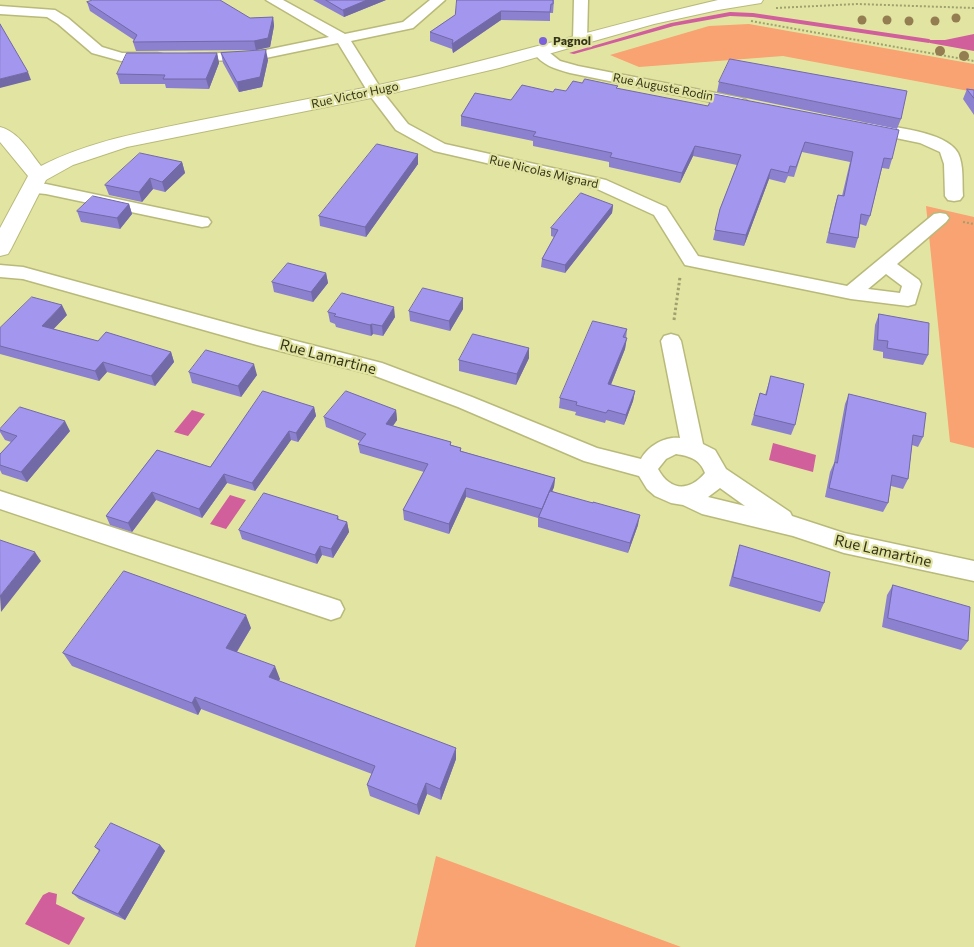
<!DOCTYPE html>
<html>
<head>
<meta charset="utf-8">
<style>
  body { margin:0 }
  canvas { display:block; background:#e2e4a2 }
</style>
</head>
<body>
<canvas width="974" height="947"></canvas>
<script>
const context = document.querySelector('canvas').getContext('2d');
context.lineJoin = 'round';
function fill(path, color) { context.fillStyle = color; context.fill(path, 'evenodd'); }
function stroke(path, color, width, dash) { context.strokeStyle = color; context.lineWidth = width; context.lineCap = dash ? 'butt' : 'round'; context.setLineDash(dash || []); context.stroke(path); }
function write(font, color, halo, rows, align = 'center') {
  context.font = font + ' Commissioner,sans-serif'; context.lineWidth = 4.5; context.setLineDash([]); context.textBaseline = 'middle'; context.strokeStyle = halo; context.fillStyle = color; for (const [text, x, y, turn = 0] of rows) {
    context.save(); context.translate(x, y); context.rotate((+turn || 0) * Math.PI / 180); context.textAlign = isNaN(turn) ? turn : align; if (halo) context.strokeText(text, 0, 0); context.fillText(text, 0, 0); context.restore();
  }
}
fill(new Path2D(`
  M749,24l225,40v28l-191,-36 -144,11 -29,-12 99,-29z
  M926,206l48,11v231l-24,-6z
  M436,856l245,91h-266z`), '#f9a272');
fill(new Path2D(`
  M974,34v17l-44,-8 -1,-3h16z
  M192,410l13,4 -17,22 -14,-4z
  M773,443l43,12 -3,17 -44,-12z
  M230,495l16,5 -20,29 -16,-5z
  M49,892l8,2 -1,10 29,14 -16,27 -44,-21 18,-29z`), '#d15f9b');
fill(new Path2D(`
  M730,12l23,1 176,26 3,2 -3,2 -176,-26 -23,-1 -56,10 -100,28 -5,-1 102,-30z`), '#d15f9b');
const street = new Path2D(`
  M266,0h17l62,34 58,-12 27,-22h15l-32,28 -62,13 34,54 23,29 37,20 161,36 60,27 32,49 149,30 87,-72 6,-1 6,1 3,4 -3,4 -49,42 22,16 2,4 -6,20 -7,2 -57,-7 -166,-34 -31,-50 -59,-27 -161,-37 -38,-21 -25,-33 -33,-54 -82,17 -72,1 -2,-3 2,-3 5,-1 67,-2 73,-15zM886,274l16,12 -2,7 -32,-4z
  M574,0h14l-1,40 -2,3h-10l-2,-3z
  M0,6l55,4 13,8 34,29 20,6h35l5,1 2,3 -2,3 -5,1h-36l-29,-8 -34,-29 -11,-7 -47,-3z
  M540,48l5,1 15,12 18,5 163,32 5,2 3,3 -3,3 -5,2 -171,-35c-15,-4 -28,-8 -37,-21l2,-3z
  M868,123c23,4 78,8 90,30 6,12 4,30 5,43l-3,4 -6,1 -6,-1 -3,-4 -1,-32 -4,-12 -20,-9 -58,-12 -2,-3 2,-3z
  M32,183l14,1 156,33 6,1 3,4 -3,4 -6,1 -156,-33 -20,-2 -3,-4 3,-4z
  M0,265l23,2 234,64 125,32 90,34 125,51 44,11c7,-13 24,-23 39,-21l-19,-97 3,-5 7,-2 7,2 3,5 22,103 12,6 11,19 64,43 2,4 52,17 130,28v20l-130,-28 -51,-17 -91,-22 -19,-9 -12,-2 -16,-7 -8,-7 -8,-13 -55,-15 -126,-54 -88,-33 -113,-29 -234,-66 -23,-2zM676,454c13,2 24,5 29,19 -16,19 -35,18 -47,-4l8,-10zM720,488l25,18 -37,-9z
  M0,491l331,107 9,3 4,8 -4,8 -9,3 -331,-111z`);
const secondary = new Path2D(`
  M718,0h45l-2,3 -43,7 -64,14 -155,44 -123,29 -249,50 -54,18 -27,15 -35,69 -3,5 -8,2v-28l28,-52 -28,-34v-15c19,5 30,25 41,39 48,-25 102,-34 155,-45 59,-12 119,-23 178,-35 116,-24 229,-60 344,-86z`);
stroke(street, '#b9ba7a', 3);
stroke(secondary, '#b9ba7a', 2);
stroke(new Path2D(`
  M776,8l81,-4 117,4
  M751,21l223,40
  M963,222l11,2`), '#9fa16e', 2, [2, 2]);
stroke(new Path2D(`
  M674,320l6,-43`), '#9fa16e', 3, [2.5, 2.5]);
fill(street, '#fff');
fill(secondary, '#fff');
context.fillStyle = '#947d51';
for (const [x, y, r] of [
  [956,18,4.5],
  [862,20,4.5],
  [887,20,4.5],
  [909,21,4.5],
  [935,21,4.5],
  [940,51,5],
  [964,56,5]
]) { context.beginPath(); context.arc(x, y, r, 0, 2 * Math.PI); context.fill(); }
fill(new Path2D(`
  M313,0h73l-42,17z
  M554,0l-1,13h-3v8l-49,-1 -48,33 -1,-4 -22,-8v-9l25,-17z
  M87,2l163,16 23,-1 1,9 -4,21 -14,3 -120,1 -3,-9 1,-2 -44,-29z
  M217,53l2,10 -10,26 -43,-1 -1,-4h-45l-3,-10z
  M221,53l47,7 -6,27 -23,5 -16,-29z
  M719,82l182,37 -4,10 -180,-37z
  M617,89l275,70 -3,10 -7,-1 -12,48 -4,10 -6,-2 -2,14 -3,10 -29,-5 9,-38 3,-10 4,1 8,-34 -48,-10 -8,25 -6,-1 -3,7 -16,-4 -25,67 -31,-6 7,-31 17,-44 -44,-9 -13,27 -71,-16v-5l-76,-16v-5l-72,-15v-10l50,-16 42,-8z
  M967,89l7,1v25l-11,-16z
  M418,154v10l-52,73 -46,-11 -1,-10z
  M182,162l3,11 -20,19 -12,-3 -11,13 -33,-7 -4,-10z
  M129,204l3,10 -12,15 -39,-7 -4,-11z
  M613,205l-1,8 -47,60 -24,-6 1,-8 12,-22 -3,-1v-8z
  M326,273l2,10 -15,19 -39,-10 -2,-10z
  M463,309l-13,22 -40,-10 -1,-10z
  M328,312l67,5 -12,19 -10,-2 -2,2 -35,-9 -1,-3 -5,-2z
  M879,314l49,41 -5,10 -40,-7v-6l-10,-2 2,-25z
  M67,315l-14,14 45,12 73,11 3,10 -19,24 -48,-14 -8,9 -99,-27v-26z
  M627,329l-2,20 -14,36 24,6 -2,10 -9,24 -18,-5 -1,3 -30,-8 1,-3 -17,-4 1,-10z
  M529,348v10l-13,27 -57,-14v-11z
  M189,372l68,3 -16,22 -49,-14z
  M771,376l24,49 -4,10 -40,-10 9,-32 5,2z
  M849,394l74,43 -5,10 -6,-2 -4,34 -5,10 -12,-3 -3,17 -5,9 -58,-15 5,-25 4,-9 11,-59z
  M314,407l2,9 -18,26 -7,-2 -36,51 -28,-8 -25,35 -46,-18 -24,32 -22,-7 -4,-9 51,-66 53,17z
  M396,410l1,10 -4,6 58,16v3l10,3v3l94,27 -1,9 -2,4 86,34 -10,28 -90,-26v-9l-72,-21 -17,37 -45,-14 -1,-10 21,-38 -64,-19 -2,-9 2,-3 -34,-14 -2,-10z
  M0,429l70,2 -43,51 -25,-8 -2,-4v-16l11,-12 -6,-2 -5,-8z
  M338,516l1,4 8,2 2,10 -16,26 -11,-3 -5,9 -75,-25 -3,-9z
  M740,545l84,58 -4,9 -91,-26 8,-31z
  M893,585l75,56 -7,9 -79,-23 5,-32z
  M251,628l-14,24 43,27 -2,2 178,78 -15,41 -14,-6 -8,21 -49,-19 -3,-11 5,-11 -171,-65 -3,6 -126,-49 -9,-13z
  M160,845l5,6 -40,69 -46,-21 -7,-6 27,-42 -4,-4z`), '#8c81ce');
fill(new Path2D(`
  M367,0h19l-42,17 -1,-7z
  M501,11v9l-48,33 -1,-9z
  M273,17l1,9 -4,21 -14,3 -2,-9z
  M266,50l2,10 -6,27 -23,5 -2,-10z
  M217,53l2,10 -10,26 -3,-10z
  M28,72l3,8 -31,8v-9z
  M695,146l-2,10 -13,27 2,-10z
  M418,154v10l-52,73 -1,-10z
  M182,162l3,11 -20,19 -3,-10z
  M771,169l-2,10 -25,67 2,-11z
  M150,178l3,11 -11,13 -3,-10z
  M129,204l3,10 -12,15 -3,-11z
  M613,205l-1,8 -47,60v-8z
  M326,273l2,10 -15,19 -2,-10z
  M463,298v11l-13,22 -1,-10z
  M62,305l5,10 -20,21 -5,-10z
  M394,307l1,10 -12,19 -1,-10z
  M372,324l1,10 -2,2 -1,-11z
  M627,338l-2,11 -18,45 1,-10z
  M529,348v10l-13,27 1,-11z
  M171,352l3,10 -19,24 -4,-10z
  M103,362l4,10 -8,9 -4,-10z
  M254,364l3,11 -16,22 -3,-11z
  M635,391l-2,10 -9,24 2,-10z
  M314,407l2,9 -18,26 -2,-9z
  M396,410l1,10 -10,14 -1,-10z
  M65,421l5,10 -43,51 -6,-10z
  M289,431l2,9 -36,51 -3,-8z
  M224,474l3,9 -25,35 -3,-9z
  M555,478l-1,9 -13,32 1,-10z
  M466,488v9l-17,37v-10z
  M152,492l4,8 -24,32 -4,-9z
  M640,515l-2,10 -10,28 2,-10z
  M347,522l2,10 -16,26 -2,-9z
  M320,546l2,9 -5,9 -2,-9z
  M35,552l6,9 -40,51 -1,-16z
  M246,615l5,13 -20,33 -5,-13z
  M275,666l5,13 -7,11 -4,-13z
  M195,697l6,12 -3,6 -6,-12z
  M456,748v11l-15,41 -1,-11z
  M426,783l1,11 -8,21 -2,-10z
  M160,845l5,6 -40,69 -7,-6z`), '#7269a7');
const building = new Path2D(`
  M93,0h127l30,18 23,-1 -5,21 -14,3 -121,1 4,-7 -50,-33z
  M326,0h41l-24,10z
  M457,0h96v4h-2l-1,8 -49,-1 -49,33 1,-4 -23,-8 25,-17z
  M0,24l28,48 -28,7z
  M266,50l-6,27 -23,5 -16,-29z
  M127,53h90l-11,26h-43l2,-4 -48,-1z
  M730,59l177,32 -6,28 -182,-37z
  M585,79l33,7 -2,2 92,18 6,-12 185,36 -7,29 -8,-1 -14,58 -9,-2 -3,24 -29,-5 9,-38 6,1 9,-44 -48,-10 -9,25 -6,-1 -2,7 -17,-4 -25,66 -31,-5 5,-21 21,-54 -46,-9 -13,27 -72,-16 2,-4 -79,-17 3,-4 -75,-16 14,-23 36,7 11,-15 31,7 2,-3 11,2 7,-10 9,2z
  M967,89l7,1v8z
  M377,144l41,10 -53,73 -46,-11z
  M140,153l42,9 -20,20 -12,-4 -11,14 -34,-7z
  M581,193l32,12 -48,60 -23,-6 16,-29 -7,-2z
  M93,196l36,8 -12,14 -40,-7z
  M288,263l38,10 -15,19 -39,-10z
  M423,288l40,10 -14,23 -40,-10z
  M342,293l52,14 -12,19 -10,-2 -2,1 -36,-9 2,-2 -8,-2z
  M32,297l30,8 -20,21 56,15 8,-9 65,20 -20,24 -48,-14 -8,9 -95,-25v-18z
  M879,314l50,9 -1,32 -41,-7 1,-7 -10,-1z
  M593,321l34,8 -4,8 4,1 -19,46 27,7 -9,24 -18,-5 -2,3 -30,-8 1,-3 -17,-4z
  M473,334l56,14 -12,26 -58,-14z
  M206,350l48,14 -16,22 -49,-14z
  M771,376l33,8 -9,41 -41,-10 6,-22 6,2z
  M263,391l51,16 -18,26 -7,-2 -37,52 -28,-9 -25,35 -47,-17 -24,31 -22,-7 51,-66 53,17z
  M346,391l50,19 -10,14 65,18 -1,3 11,3 -1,3 95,27 -13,31 -76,-21 -17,36 -46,-14 25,-46 -70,-20 8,-10 -42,-17z
  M849,394l77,19 -3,24 -10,-2 -5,44 -16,-4 -4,28 -59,-15 6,-26 2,1z
  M20,407l45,14 -44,51 -21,-7v-11l17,-18 -17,-6v-1z
  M550,491l43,12v-1l47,13 -10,28 -91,-26z
  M264,493l74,23 -1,3 10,3 -16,27 -11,-3 -5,9 -76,-25z
  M0,540l35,12 -35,44z
  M740,545l90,27 -6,31 -91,-26z
  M124,571l122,44 -20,33 49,18 -6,11 187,71 -16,41 -14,-6 -9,22 -50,-20 8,-19 -180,-69 -3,6 -129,-50z
  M893,585l77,22 -2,34 -80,-23z
  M111,823l49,22 -42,69 -46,-21 28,-43 -5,-3z`);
fill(building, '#a396ef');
stroke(building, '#7269a7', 1);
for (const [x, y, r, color] of [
  [543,41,5,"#7c61dc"]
]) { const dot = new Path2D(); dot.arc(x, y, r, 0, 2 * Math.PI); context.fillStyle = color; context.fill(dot); stroke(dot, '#e2e4a2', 2); }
write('bold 12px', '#34341a', '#e2e4a2', [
  ["Pagnol",553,41]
], 'left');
write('12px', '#34341a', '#e2e4a2', [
  ["Rue Auguste Rodin",663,87,11],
  ["Rue Victor Hugo",355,95,-12],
  ["Rue Nicolas Mignard",544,172,13]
]);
write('15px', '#34341a', '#e2e4a2', [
  ["Rue Lamartine",328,357,15],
  ["Rue Lamartine",883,551,13]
]);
</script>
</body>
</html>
